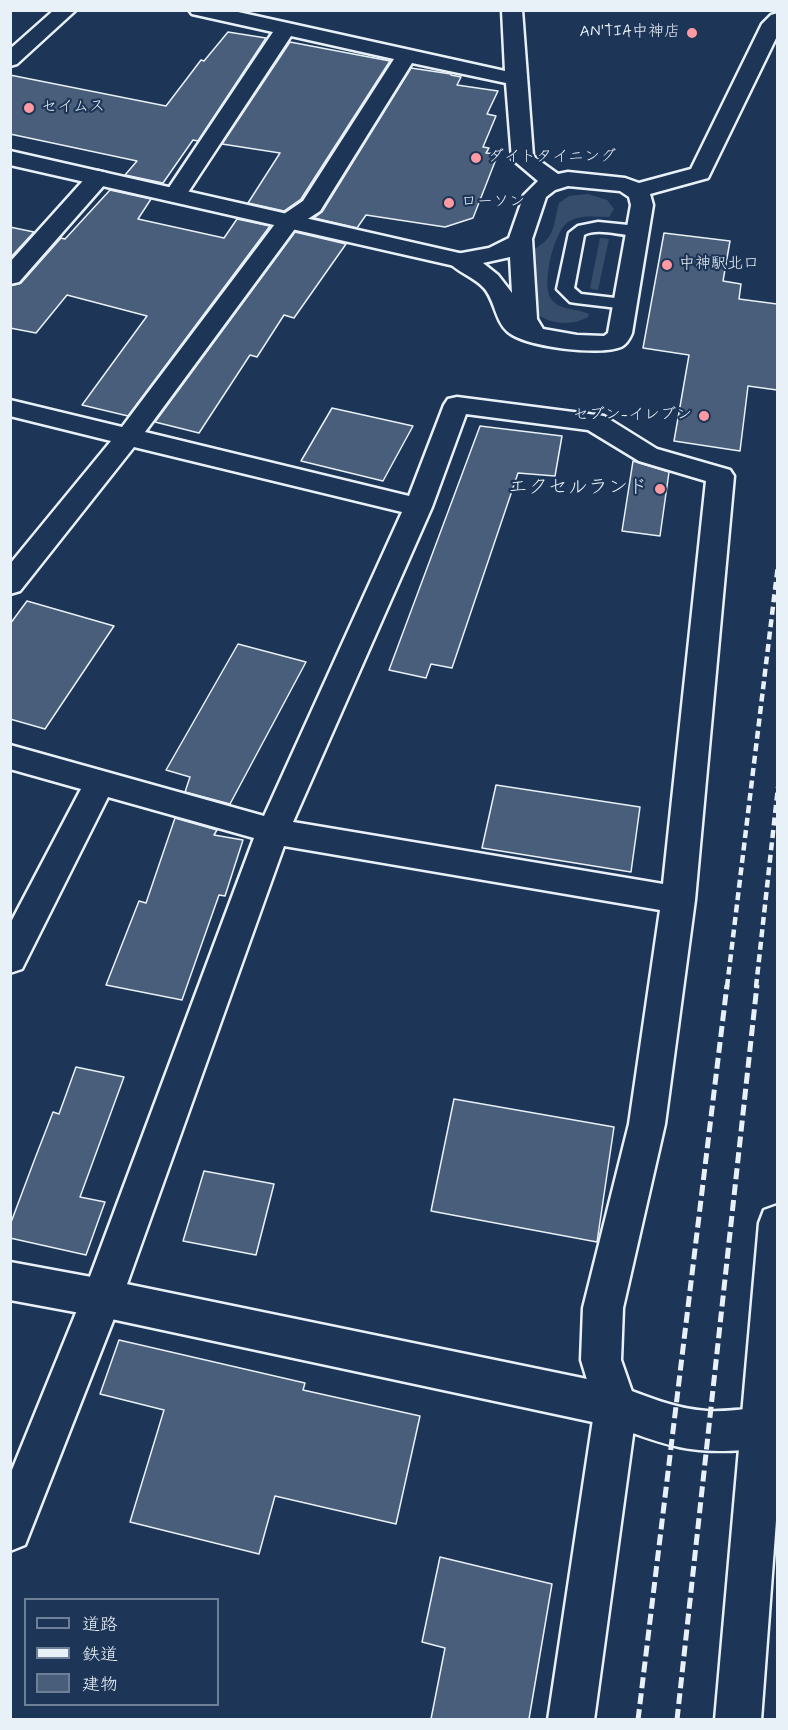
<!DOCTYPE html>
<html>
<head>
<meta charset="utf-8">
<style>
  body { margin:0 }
  #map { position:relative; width:788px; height:1730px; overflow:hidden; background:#1d3557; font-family:Mynerve,"Klee One",sans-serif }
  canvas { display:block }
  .frame { position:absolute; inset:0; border:12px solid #e8f1f8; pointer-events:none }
  .legend { position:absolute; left:24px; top:1598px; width:195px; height:108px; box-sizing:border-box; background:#1d3557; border:2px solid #6e8097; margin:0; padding:8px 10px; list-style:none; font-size:18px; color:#e8f1f8 }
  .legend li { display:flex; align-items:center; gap:12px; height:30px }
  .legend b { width:30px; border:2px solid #6e8097 }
</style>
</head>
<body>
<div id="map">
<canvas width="788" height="1730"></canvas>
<div class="frame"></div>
<ul class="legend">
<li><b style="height:8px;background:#1d3557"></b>道路</li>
<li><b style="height:8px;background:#e8f1f8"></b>鉄道</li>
<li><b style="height:16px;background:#495e7a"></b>建物</li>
</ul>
</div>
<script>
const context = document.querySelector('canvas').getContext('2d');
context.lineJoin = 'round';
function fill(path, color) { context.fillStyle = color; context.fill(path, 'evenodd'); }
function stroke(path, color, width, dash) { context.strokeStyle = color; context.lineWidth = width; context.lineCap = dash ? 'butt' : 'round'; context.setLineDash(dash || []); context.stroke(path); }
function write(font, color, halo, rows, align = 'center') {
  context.font = font + ' Mynerve,"Klee One",sans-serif'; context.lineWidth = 4.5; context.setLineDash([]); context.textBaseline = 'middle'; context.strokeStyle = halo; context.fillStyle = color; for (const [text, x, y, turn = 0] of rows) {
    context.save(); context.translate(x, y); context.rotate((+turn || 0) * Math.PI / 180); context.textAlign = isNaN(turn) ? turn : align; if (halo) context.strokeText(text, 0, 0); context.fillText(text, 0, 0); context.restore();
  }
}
fill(new Path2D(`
  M588,194l19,6 7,9 -5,8c-14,0 -28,-3 -41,5 -14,9 -27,62 -17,77 8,12 27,9 38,15l-1,3c-15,9 -38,8 -52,-4l-7,-61c27,-14 23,-22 30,-49l10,-7z
  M600,238l9,1 -11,51 -6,-1 -2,-1z`), '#374d6c');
const building = new Path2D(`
  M228,32l38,6 -68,103 -5,-1 -30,43 -38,-8 12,-14 -127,-27v-59l156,31 35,-46 3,1z
  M290,42l100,19 -89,138 -17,12 -36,-8 32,-50 -58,-9z
  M411,68l40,6v1l10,2 -4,8 41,6 -11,23 9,2 -13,31 6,1 -3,5 12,1 -25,64 -28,9 -79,-12 -9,13 -43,-10 8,-6z
  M110,190l41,9 -13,20 86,19 13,-19 33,7 -142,190 -46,-11 65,-89 -80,-21 -31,38 -26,-5v-42l11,-3 40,-45 4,1z
  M10,227l24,5 -24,26z
  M295,232l51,12 -52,74 -10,-3 -27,42 -7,-2 -51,78 -44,-11z
  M664,233l66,8 -7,40 18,3 -2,15 38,5v86l-29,-4 -8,65 -66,-10 15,-86 -46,-7z
  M332,408l81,18 -30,55 -82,-20z
  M480,426l82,10 -7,40 -37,-3 -66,195 -21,-4 -5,14 -37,-8z
  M633,461l36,11 -9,64 -38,-5z
  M27,601l87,25 -69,103 -35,-10v-95z
  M238,644l68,18 -76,142 -45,-12 5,-15 -24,-7z
  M496,785l144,22 -9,65 -149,-24z
  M175,818l42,12 -3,5 29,5 -18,56 -6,-1 -37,105 -76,-15 33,-84 7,2z
  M76,1067l48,10 -44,120 25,5 -19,53 -76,-17v-13l24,-64 19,-49 6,2z
  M454,1099l160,28 -17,115 -166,-31z
  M204,1171l70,13 -18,71 -73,-14z
  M119,1340l186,43 -2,7 117,26 -24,108 -121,-28 -16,58 -129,-32 34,-112 -64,-16z
  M440,1557l112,27 -23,135h-98l14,-71 -23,-6z`);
fill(building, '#495e7a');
stroke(building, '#e8f1f8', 1.5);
const lane = new Path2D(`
  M598,222l40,4 8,5c-10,12 -44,-6 -62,4l-10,53 7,6 51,6 2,4 -2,4 -6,1 -50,-6 -6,-1 -13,-13 12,-56 9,-7z`);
const street = new Path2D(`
  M54,10h22l-59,54 -7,2v-17z
  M189,10h40l276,61 -3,-61h20l11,146 25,18 10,-2 57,6 14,5 52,-14 71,-145 9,-9 7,-2v21l-70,144 -58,16 3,11 -21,128c-2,5 -5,11 -11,14 -22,9 -95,0 -113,-15 -13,-11 -13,-32 -24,-44 -11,-12 -28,-16 -37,-28l4,-5 38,-7 20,-10 15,-43 14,-14 -26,-22 -6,-76 -94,-20 -92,148 -23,15 -152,206 264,64 35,-91 4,-6 9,-2 147,19 53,33 73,21 4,6 -39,424 -30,224 -42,184 -2,52 16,46 -43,314h-46l47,-314 -14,-46 2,-52 46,-184 31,-214 -376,-64 -162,452 -97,247 -15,6v-76l72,-177 172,-460 -146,-41 -86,172 -12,4v-49l71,-135 -71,-20v-24l254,71 138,-304 -268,-65 -114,144 -10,3v-30l101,-123 -101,-25v-16l112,27 159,-211 22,-15 91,-142 -103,-23 -108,164 -8,2 -8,-2 -3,-5 109,-163 -81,-18zM568,186l52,5 9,6 2,8 -23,128 -4,3 -27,-1 -34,-6 -6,-10 -5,-80 14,-42 9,-7zM510,257l2,36 -14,-18 -15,-12zM466,414l122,16 51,31 67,20 -43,403 -370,-62 139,-315z
  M98,171l8,2 3,5 -3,5 -87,99 -9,2v-22l80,-89z
  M778,1205v289l-17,226h-46l44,-497 5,-13z`);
const secondary = new Path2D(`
  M10,151l449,102 8,2 4,5 -4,5 -8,2 -449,-102z
  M10,1262l92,17 514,106c30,11 59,24 91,26 25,2 46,-7 70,2l1,28c-10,8 -23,8 -35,9 -55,4 -77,-5 -127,-23l-514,-110 -92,-17z`);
stroke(lane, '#e8f1f8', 5);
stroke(street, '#e8f1f8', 5);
stroke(secondary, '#e8f1f8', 5);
fill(lane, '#1d3557');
fill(street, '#1d3557');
fill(secondary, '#1d3557');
stroke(new Path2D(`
  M727,987l51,-422
  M756,987l22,-200`), '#e8f1f8', 4.5, [8, 4.5]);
stroke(new Path2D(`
  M638,1720l89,-735
  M677,1720l80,-735`), '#e8f1f8', 5, [11, 5]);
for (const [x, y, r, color] of [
  [692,33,6,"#ff9aa2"],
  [29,108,6,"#ff9aa2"],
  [476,158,6,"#ff9aa2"],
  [449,203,6,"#ff9aa2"],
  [667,265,6,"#ff9aa2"],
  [704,416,6,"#ff9aa2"],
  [660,489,6,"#ff9aa2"]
]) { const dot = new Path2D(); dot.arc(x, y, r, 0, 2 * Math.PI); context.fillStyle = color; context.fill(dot); stroke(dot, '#1d3557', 2); }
write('16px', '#e8f1f8', '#1d3557', [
  ["AN'TIA中神店",680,33,"right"],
  ["セイムス",41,108],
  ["ダイトタイニング",488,158],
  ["ローソン",461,203],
  ["中神駅北口",679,265],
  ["セブン-イレブン",692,416,"right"]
], 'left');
write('20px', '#e8f1f8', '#1d3557', [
  ["エクセルランド",648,489]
], 'right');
</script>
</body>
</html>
